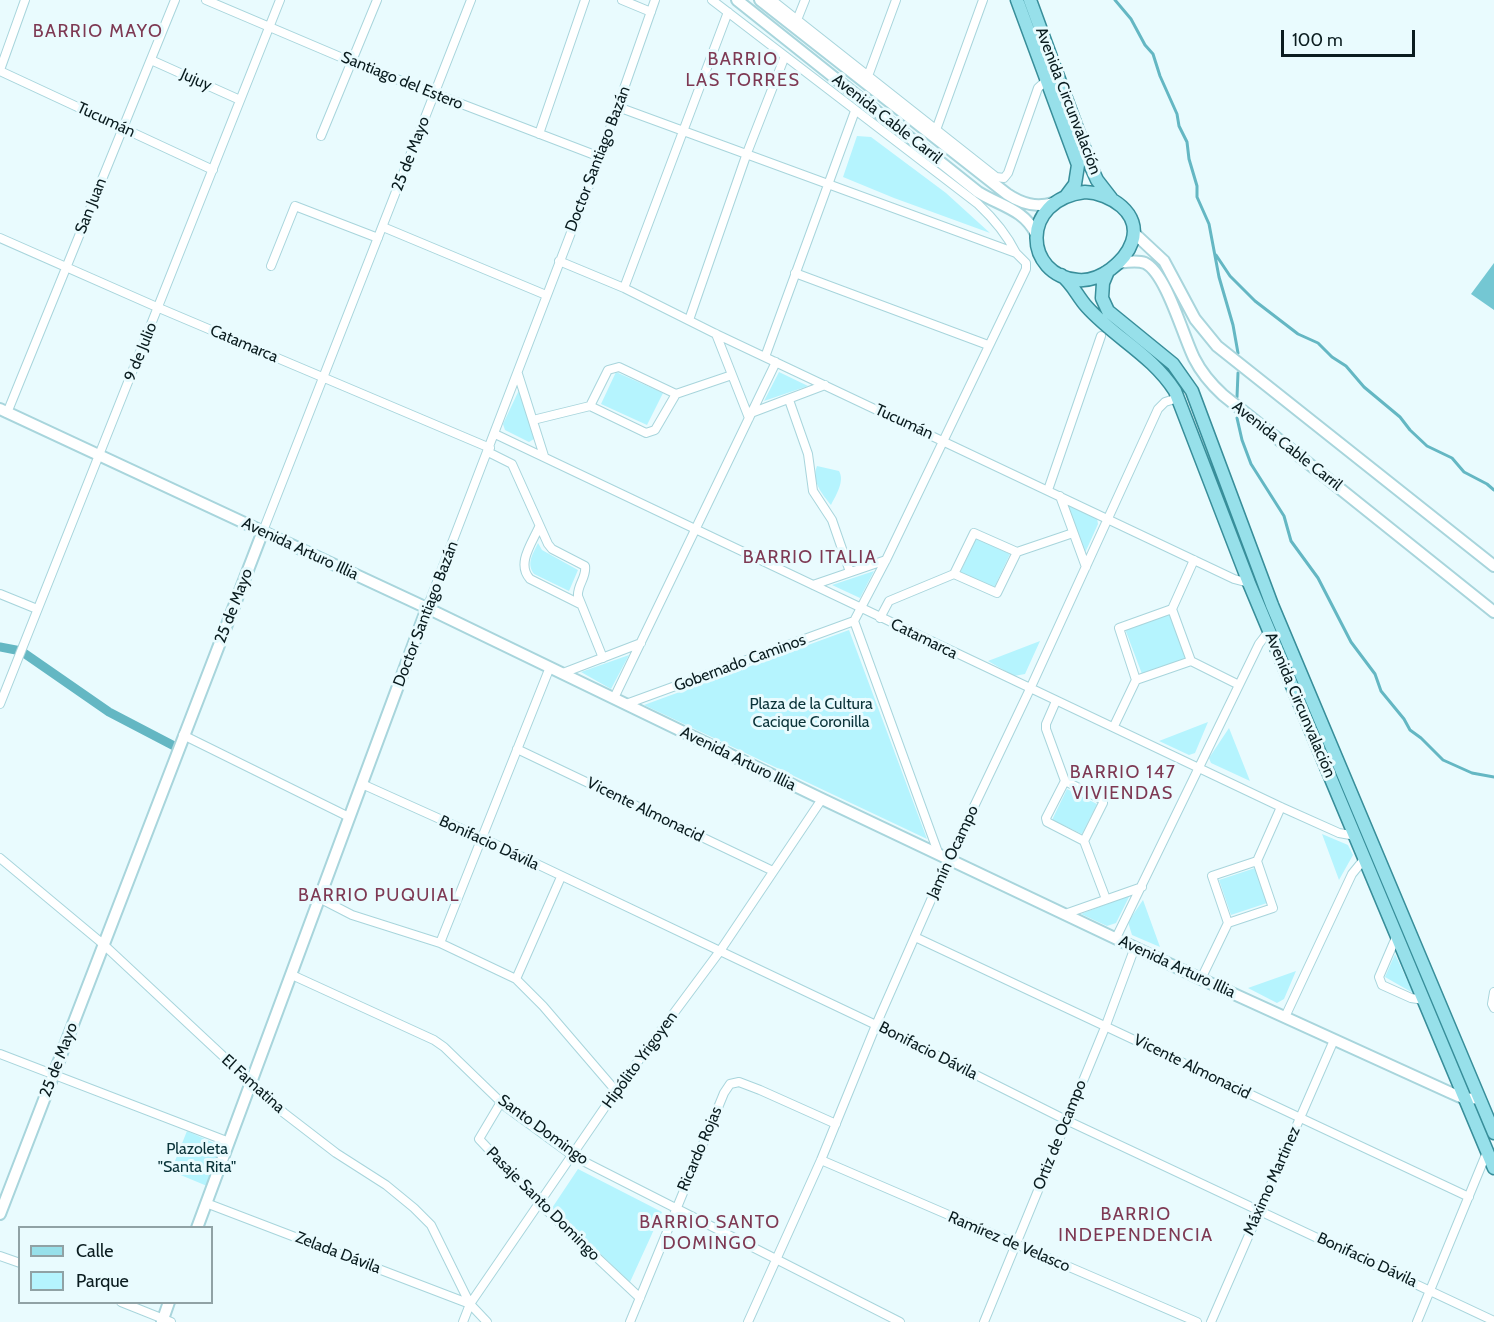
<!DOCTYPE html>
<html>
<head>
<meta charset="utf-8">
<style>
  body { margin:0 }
  #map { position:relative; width:1494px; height:1322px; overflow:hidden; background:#e9fbfe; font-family:Cabin,sans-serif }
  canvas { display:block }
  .legend { position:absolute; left:18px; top:1226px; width:195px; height:78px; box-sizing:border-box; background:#e9fbfe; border:2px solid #90a2a5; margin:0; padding:8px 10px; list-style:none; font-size:18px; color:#0a1c1f }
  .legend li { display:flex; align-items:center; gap:12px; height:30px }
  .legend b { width:30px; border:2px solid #90a2a5 }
  .scale { position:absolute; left:1281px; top:30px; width:134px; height:27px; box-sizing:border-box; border:3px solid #0a1c1f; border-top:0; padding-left:8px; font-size:18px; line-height:21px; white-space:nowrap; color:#0a1c1f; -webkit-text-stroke:4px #e9fbfe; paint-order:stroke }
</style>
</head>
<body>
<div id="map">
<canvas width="1494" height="1322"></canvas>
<ul class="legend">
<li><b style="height:8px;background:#97e0ea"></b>Calle</li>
<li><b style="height:16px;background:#b5f4fe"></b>Parque</li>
</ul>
<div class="scale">100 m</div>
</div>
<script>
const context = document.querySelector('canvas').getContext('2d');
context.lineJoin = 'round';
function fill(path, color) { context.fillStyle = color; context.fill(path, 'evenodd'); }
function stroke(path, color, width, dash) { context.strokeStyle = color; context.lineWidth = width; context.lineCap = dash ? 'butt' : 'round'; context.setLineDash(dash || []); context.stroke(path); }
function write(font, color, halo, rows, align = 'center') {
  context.font = font + ' Cabin,sans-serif'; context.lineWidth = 6; context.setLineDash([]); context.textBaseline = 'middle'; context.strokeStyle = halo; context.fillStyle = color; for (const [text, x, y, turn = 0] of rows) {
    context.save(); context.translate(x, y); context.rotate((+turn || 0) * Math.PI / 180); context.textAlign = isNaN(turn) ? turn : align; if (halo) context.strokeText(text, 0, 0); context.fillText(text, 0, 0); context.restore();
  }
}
fill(new Path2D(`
  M857,136l14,1 75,56 44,40 -96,-35 -51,-21z
  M616,372l47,21 -16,32 -46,-21z
  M779,372l29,14 -44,15z
  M519,390l15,49 -5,3 -24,-12 -2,-6z
  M817,466l22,5c6,10 -3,24 -8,34 -9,-11 -20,-24 -14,-39z
  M1067,503l30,15 1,6 -13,29z
  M976,538l34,16 -16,34 -34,-15z
  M538,543l4,7 36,20 -9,21 -35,-17c-8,-11 -1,-20 4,-31z
  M874,571l-14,27 -28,-13z
  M1169,613l17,46 -44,15 -17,-45z
  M849,630l78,209 -283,-134z
  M1040,641l-15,33 -11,2 -26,-15z
  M629,655l-18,34 -30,-17z
  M1208,722l-13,31 -6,2 -30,-14z
  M1229,728l21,53 -39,-18 -2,-5z
  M1067,789l30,15 -15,30 -30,-14z
  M1322,834l26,11 5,10 -14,25z
  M1255,868l12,35 -36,12 -12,-35z
  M1130,895l-14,28 -9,3 -26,-12z
  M1143,900l17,47 -28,-12 -4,-13z
  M1395,954l18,39 -28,-16z
  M1296,971l-12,28 -7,4 -29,-15z
  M187,1131l34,15 -14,40 -36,-15z
  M578,1169l84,43 -32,70 -78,-74z`), '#b5f4fe');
fill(new Path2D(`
  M1494,263v47l-23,-16z`), '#74c7d3');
stroke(new Path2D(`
  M1115,0l16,19 14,26 8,9 7,22 17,38 2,12 8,16 2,17 8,27v11l12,27 10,53 14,48 5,28
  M1216,255l14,21 25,25 43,33 20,9 14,14 14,9 18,21 36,30 10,13 17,16 25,12 12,14 23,12 7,6
  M1237,397l1,-24
  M1237,418l5,22 9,24 33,52 7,25 27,37 33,64 24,32 6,17 23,28 6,11 11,8 22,22 29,13 22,4`), '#64b7c3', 3);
stroke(new Path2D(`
  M0,647l21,4 88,61 69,36`), '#64b7c3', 9);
const minor = new Path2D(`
  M206,0l146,62 248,95
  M622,0l29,12
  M712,0l266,204c16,15 28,29 38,49
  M772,0l224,177 8,1 4,-5 30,-85 10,-9
  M797,20l8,-20
  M151,60l89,40
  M0,70l25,-70
  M0,71l213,99
  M868,76l28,-76
  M618,107l398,146 10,10v6l-140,291 -32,61 85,234
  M936,130l47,-130
  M539,134l46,-134
  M321,136l56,-136
  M383,227l163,68
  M0,238l159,70 331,140
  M559,261l65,27 92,46 518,245 15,4
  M271,266l24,-60 83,32
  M795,273l193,72
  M624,288l104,-276
  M689,320l58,-167 38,-97
  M716,334l33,84
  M765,357l90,-246
  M518,374l26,82
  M789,400l19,54 5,37 19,29 18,52
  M590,406l18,-36 11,-3 57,27
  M7,413l168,-413
  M751,413l74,-28
  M533,420l57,-14 56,27 9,-3 21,-36 56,-19
  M495,434l786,373 58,26 17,3
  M488,452l24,12 36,80 4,5 33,17c2,11 -8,19 -7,30l25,62
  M1048,490l53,-154
  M1060,496l26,71
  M539,527c-7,16 -23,37 -9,52l50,25
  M263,531l208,-531
  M1194,560l-22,49 19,52 48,24
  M954,574l43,19 20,-41
  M813,585l73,-25
  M0,594l37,15
  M427,608l173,-451 55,-157
  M880,618l9,-17 65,-27 20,-41 43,19 56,-19
  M563,673l78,-30
  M1136,680l-17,-52 53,-19
  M614,698l162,-336
  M1056,701l-10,23v5l19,52 38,19v3l-19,38
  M0,704l280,-704
  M626,704l228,-83
  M1114,726l22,-46 55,-19
  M183,735l166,82
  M517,749l256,122
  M1065,781l-19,37 1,4 37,19 22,58
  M362,784l120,54 238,113 156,74 190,95 428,201
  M0,858l103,86 181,169 52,40 50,32 28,23 17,17 39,79 17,18
  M319,898l33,17 88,28 76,36 27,27 73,85
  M1065,914l77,-27
  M1228,923l45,-15 -16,-47 24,-54
  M1397,935l-18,42 3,8 29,13 13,2
  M915,937l554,260
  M1116,938l143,-294 10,-13
  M440,943l110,-276
  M292,975l142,65 10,7 62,60 67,49 327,166
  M516,979l45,-102
  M1201,979l27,-56 -16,-47 45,-15
  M1494,992l-2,12 2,4
  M1285,1017l67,-143 13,-16
  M0,1054l229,88
  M501,1102l-22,37 61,65 100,94
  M821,1160l376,162
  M206,1203l264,101
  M0,1256l20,7
  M121,1302l50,20
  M463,1322l7,-18 146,-213 104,-140 102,-152
  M630,1322l94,-229 6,-9 9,-2 21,8 76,34
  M748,1322l73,-162 55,-135 73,-166 81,-170 128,-280 7,-7 13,-4
  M984,1322l122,-297 29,-78
  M1211,1322l123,-282
  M1417,1322l70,-170`);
const secondary = new Path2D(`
  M737,0l241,192c22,14 46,17 58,42
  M760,0l247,194c15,10 29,14 46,9
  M1134,233l30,28 31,58 22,27 277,220
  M1117,263c8,-1 20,-3 28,0 21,10 38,73 49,95 7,14 17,26 29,37l271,217
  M0,409l427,199 395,191 379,180 248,113 16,7 14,-1
  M0,1214l263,-683
  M197,1228l230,-620
  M162,1322l7,-20`);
const primary = new Path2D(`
  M1017,0l61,165 -3,19 -9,12
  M1030,0l62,169 5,11 14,18
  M1085,192c25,1 57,21 47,50 -7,20 -32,40 -54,38 -54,-4 -59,-80 7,-88z
  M1108,271l-5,12 -1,15 6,13 65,53 19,27 80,214 222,528
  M1061,275c12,9 16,21 26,32 28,31 65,48 88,84l74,192 245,585`);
stroke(minor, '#a8d5dc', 10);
stroke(secondary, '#a8d5dc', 14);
stroke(primary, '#388e9a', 15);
stroke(minor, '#fff', 8);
stroke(secondary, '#fff', 10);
stroke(primary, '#97e0ea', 12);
write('16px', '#0a1c1f', '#e9fbfe', [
  ["Jujuy",196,80,24],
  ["Santiago del Estero",402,81,22],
  ["Avenida Circunvalación",1068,101,69],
  ["Avenida Cable Carril",887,119,38],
  ["Tucumán",106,120,25],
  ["25 de Mayo",411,154,-69],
  ["Doctor Santiago Bazán",598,159,-69],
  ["San Juan",91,206,-68],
  ["Catamarca",244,344,23],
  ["9 de Julio",141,352,-68],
  ["Tucumán",904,422,25],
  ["Avenida Cable Carril",1287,446,38],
  ["Avenida Arturo Illia",300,549,25],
  ["25 de Mayo",234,606,-69],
  ["Doctor Santiago Bazán",426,614,-69],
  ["Catamarca",924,639,26],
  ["Gobernado Caminos",740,663,-20],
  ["Avenida Circunvalación",1300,705,67],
  ["Avenida Arturo Illia",738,759,26],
  ["Vicente Almonacid",645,810,26],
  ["Bonifacio Dávila",489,843,25],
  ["Jamín Ocampo",953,852,-65],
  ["Avenida Arturo Illia",1177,967,25],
  ["Bonifacio Dávila",928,1051,27],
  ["25 de Mayo",59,1060,-69],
  ["Hipólito Yrigoyen",640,1060,-54],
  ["Vicente Almonacid",1192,1067,26],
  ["El Famatina",253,1084,42],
  ["Santo Domingo",543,1130,36],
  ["Ortiz de Ocampo",1060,1135,-68],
  ["Ricardo Rojas",700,1149,-67],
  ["Máximo Martinez",1272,1181,-66],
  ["Pasaje Santo Domingo",543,1204,45],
  ["Ramírez de Velasco",1009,1242,23],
  ["Zelada Dávila",338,1253,21],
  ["Bonifacio Dávila",1367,1260,25]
]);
write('16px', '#0a3339', '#e9fbfe', [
  ["Plaza de la Cultura",811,704],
  ["Cacique Coronilla",811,722],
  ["Plazoleta",197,1149],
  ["\"Santa Rita\"",197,1167]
]);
context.letterSpacing = '1.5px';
write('18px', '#7e3953', '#e9fbfe', [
  ["BARRIO MAYO",98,32],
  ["BARRIO",743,60],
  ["LAS TORRES",743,81],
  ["BARRIO ITALIA",810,558],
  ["BARRIO 147",1123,773],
  ["VIVIENDAS",1123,794],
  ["BARRIO PUQUIAL",379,896],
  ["BARRIO",1136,1215],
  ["INDEPENDENCIA",1136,1236],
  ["BARRIO SANTO",710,1223],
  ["DOMINGO",710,1244]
]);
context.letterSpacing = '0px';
</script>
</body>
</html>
